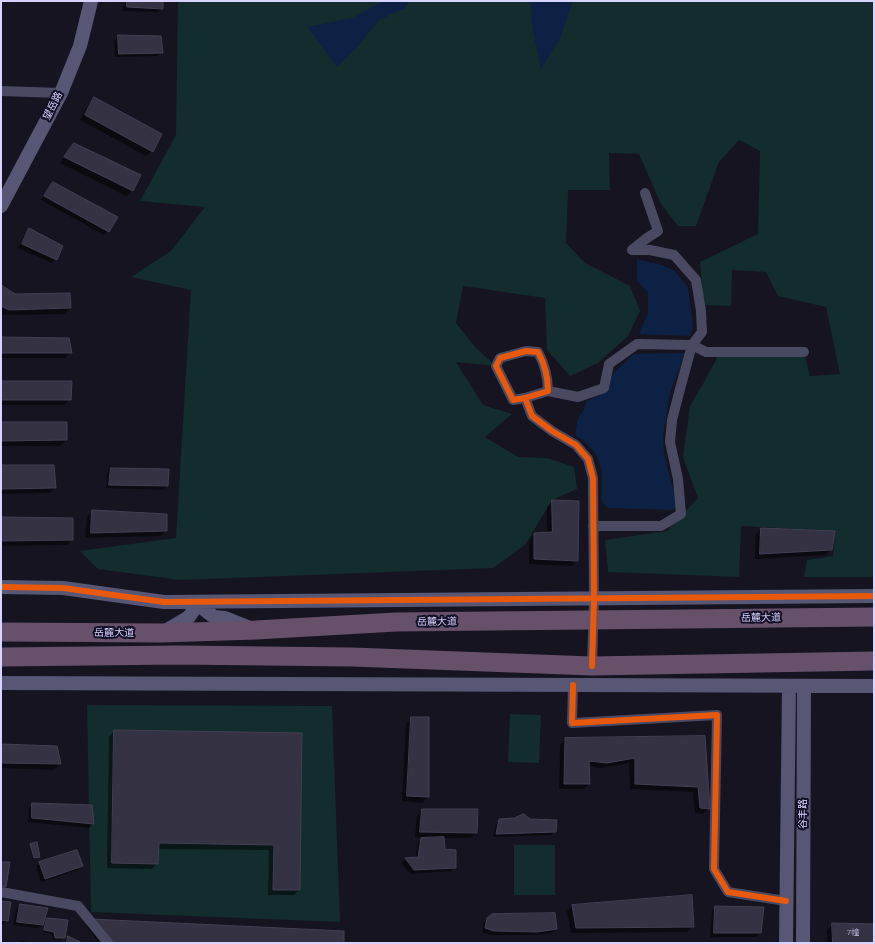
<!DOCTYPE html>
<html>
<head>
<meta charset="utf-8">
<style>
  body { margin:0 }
  #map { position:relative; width:875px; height:944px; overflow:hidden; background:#161421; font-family:"Work Sans",sans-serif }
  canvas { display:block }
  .frame { position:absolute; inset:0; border:2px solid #d9d4ff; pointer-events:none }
</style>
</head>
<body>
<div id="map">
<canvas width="875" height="944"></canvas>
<div class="frame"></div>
</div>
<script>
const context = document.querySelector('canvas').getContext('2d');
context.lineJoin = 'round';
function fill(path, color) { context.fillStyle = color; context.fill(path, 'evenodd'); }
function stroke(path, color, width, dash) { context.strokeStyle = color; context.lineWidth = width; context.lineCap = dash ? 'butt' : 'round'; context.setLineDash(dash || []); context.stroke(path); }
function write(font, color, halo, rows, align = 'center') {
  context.font = font + ' "Work Sans","Noto Sans SC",sans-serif'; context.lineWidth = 4; context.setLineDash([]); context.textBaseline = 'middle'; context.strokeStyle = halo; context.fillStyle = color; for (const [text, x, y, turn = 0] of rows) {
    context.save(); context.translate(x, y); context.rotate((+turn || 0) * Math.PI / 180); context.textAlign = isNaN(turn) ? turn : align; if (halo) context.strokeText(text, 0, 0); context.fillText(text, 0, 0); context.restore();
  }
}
fill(new Path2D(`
  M178,1h696v576h-70l3,-17 26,-4 2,-25 -94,-5 -2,51 -131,-5 -3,-32 62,-9 31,-33 -15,-41 7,-51 13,-22 15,-28 86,-4 6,24 30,-2 -14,-67 -48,-11 -12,-24 -34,-2 -1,36 -27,-1 -4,-43 58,-28 2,-83 -21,-11 -20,22 -23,64h-18l-17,-22 -22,-50 -30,-1 1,37h-42l-2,53 19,20 45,23 10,25 -12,25 -30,27 -28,13 -23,-26 -2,-52 -82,-12 -7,37 20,25 20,18 -40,-4 27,43 29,9 -27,23 33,20 29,1 27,9 3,22 -25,11 -27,45 -32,23 -313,12 -82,-11 -18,-18 96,-13 15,-248 -60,-13 40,-26 34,-44 -65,-6 36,-66z
  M87,705l245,1 8,216 -249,-10z
  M510,714l31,1 -2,48 -31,-1z
  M514,845h41v50h-41z`), '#132c2d');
fill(new Path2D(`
  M384,1h26l-5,7 -26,12 -21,26 -21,21 -29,-40 44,-9z
  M530,1h43l-14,39 -18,29 -8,-38z
  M637,259l25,6 13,6 13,17 5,38 -3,10 -51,-2 9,-21v-20l-11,-13z
  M685,353l-15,40 -7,43 1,18 8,31 7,18 -2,3 -5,4 -61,-2c-3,0 -6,-1 -8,-5 -3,-7 0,-20 -1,-28 0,-6 -3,-12 -5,-18 -5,-10 -13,-16 -22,-22l3,-17 7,-10 1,-7c17,-5 19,-17 29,-29 6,-7 13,-12 19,-18z`), '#0d2144');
fill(new Path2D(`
  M125,1h37v7l-4,4 -35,-1z
  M118,36l44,16 -4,4 -43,1 -1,-16z
  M94,98l58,53 -6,5 -66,-36 9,-16z
  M74,144l58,46 -6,6 -66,-33 9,-13z
  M54,183l54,48 -4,4 -63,-35 9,-13z
  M30,229l26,30 -4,4 -34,-15 8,-15z
  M1,287l14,8 54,-1 1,14 -6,6 -61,1 -2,-1z
  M1,338l70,14 -6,6h-64z
  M1,382l69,17 -6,6h-63z
  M1,423h65v17l-6,6h-59z
  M1,466l54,22 -5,5 -49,1z
  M111,469l56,17 -4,4 -57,-2 1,-15z
  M553,501l24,59 -5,6 -43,-2v-24l6,-6h12v-27z
  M93,511l73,20 -6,5 -75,2 2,-21z
  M1,518l71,21 -5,6 -66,1z
  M761,529l70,20 -5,6 -71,4 1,-25z
  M412,718h16v79l-6,6 -20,-2 4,-77z
  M114,731l187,3 -2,156 -5,5h-26l1,-45 -111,-1 -1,14 -5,6 -45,-1 2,-131z
  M704,737l5,71 -6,6 -8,-1 -2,-21 -63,-3 -1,-26 -28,5 -12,-2v18l-5,5h-25l1,-44 5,-6z
  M1,745l56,2 3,17 -6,6 -53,-2z
  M33,804l59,2 1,18 -4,4 -61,-6 1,-14z
  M422,810l54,23 -5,5h-28l1,12 11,17 -4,4 -41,3 -9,-11 4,-4 10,-1 3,-15 5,-5 -8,-1 2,-21z
  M500,820h30l25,11 -4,4 -58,2 3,-13z
  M31,845l8,12 -1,1 -5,1 -3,-13z
  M40,863l42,3 -4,4 -37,12 -5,-15z
  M1,902l6,18 -4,4h-2z
  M20,905l23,19 5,-5 16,19 -2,2h-10v-6l-9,-2 2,-10 -7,6 -25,-3 3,-16z
  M572,906l121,20 -6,6 -116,1 -4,-22z
  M716,907l44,26 -4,4h-46l2,-26z
  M487,919l69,10 -4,4 -19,2h-43l-8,-3 1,-9z
  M91,920l252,23h-244l-13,-17z
  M833,924l41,1v18h-47v-13z
  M22,941l13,2h-15z`), '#0007');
const building = new Path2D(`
  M127,1h36v8l-36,-2z
  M118,35l43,1 2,17 -44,1z
  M94,97l68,37 -9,18 -68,-37z
  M74,143l67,32 -8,16 -69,-34z
  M53,182l65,35 -9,15 -65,-36z
  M29,228l34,18 -6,14 -35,-16z
  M1,285l14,9 55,-1 1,15 -62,2 -8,-4z
  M1,337l68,1 3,15h-71z
  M1,381h71l-1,19h-70z
  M1,422h66v18l-66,1z
  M1,465h53l2,23 -55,1z
  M111,468l58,1 -1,17 -59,-1z
  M552,500l27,1 -1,60 -44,-2v-26l18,-1z
  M92,510l75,4v17l-76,2z
  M1,517l72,1v22l-72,1z
  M761,528l74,3 -3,19 -72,4z
  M411,717h18v80l-22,-1z
  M114,730l188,3 -2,157h-27l1,-45 -115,-2 -1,21 -46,-1z
  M705,736l5,73 -10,-1 -2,-21 -63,-3v-26l-28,5 -18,-2 1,23h-26l1,-46z
  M1,744l56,2 4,18 -60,-1z
  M32,803l60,2 2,19 -62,-6z
  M422,809h56l-1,24 -57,-1z
  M524,814l6,5 27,1 -1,12 -60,2 3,-15 15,-1z
  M444,837l1,12 11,1v18l-42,2 -9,-12 13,-1 3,-19z
  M37,842l3,15 -6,1 -4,-14z
  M77,850l6,16 -38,13 -6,-17z
  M1,862h9l-4,25 -5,-1z
  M692,895l2,32 -118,1 -4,-23z
  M1,901l10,1 -3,19 -7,-1z
  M20,904l28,4 -5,17 -26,-3z
  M715,906l49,1 -3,26h-47z
  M555,913l2,16 -20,3 -43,-1 -9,-3 2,-10 5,-4z
  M47,918l21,2 -3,18h-10l-1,-6 -10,-2z
  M90,919l254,12v12h-235z
  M832,923l42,1v19h-41z
  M68,936l14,7h-15z`);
fill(building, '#343243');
stroke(building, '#433f54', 1);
stroke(new Path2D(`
  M1,91l60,2
  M548,391l30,6 26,-9 5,-24 28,-20 55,1 10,-13 -1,-21 -5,-31 -22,-25 -24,-5h-18l15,-12 11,-7 -13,-38
  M525,398l23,-7c0,-15 -3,-26 -10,-39l-12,-1 -26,7 -4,8 17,34 12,-2 7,18 20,15 24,14 12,14 5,19 1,120 -2,68
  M593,526h68l20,-12 -3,-35 -8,-37 2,-22 8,-31 12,-44 14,7h98
  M573,685l-1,38 145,-8 -3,154 14,23 58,9
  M1,892l77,14 30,37`), '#4a4962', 10);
stroke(new Path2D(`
  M1,206l60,-113 19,-47 11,-45
  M1,587l62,1 101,14 710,-6
  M162,633l27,-16 9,-14 7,7 9,7 11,1 25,10
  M1,683l873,3
  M786,943l3,-257
  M803,943l1,-257`), '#575674', 14);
stroke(new Path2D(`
  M1,632l160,1 95,-3 140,-8 478,-5
  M1,657l178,-2 173,2 240,9 282,-5`), '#67516a', 19);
stroke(new Path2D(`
  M525,398l23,-7c0,-15 -3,-26 -10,-39l-12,-1 -26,7 -4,8 17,34 12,-2 7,18 20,15 24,14 12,14 5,19 1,120 -2,68
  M1,587l62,1 101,14 710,-6
  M573,685l-1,38 145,-8 -3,154 14,23 58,9`), '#e8590c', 6);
write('8px', '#b0acd0', null, [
  ["7幢",853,933]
]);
write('10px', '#d9d4ff', '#130f26', [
  ["望岳路",53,106,-63],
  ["岳麓大道",761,618,-1],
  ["岳麓大道",437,622,-1],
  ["岳麓大道",114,633],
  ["谷丰路",803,814,-90]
]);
</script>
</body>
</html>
